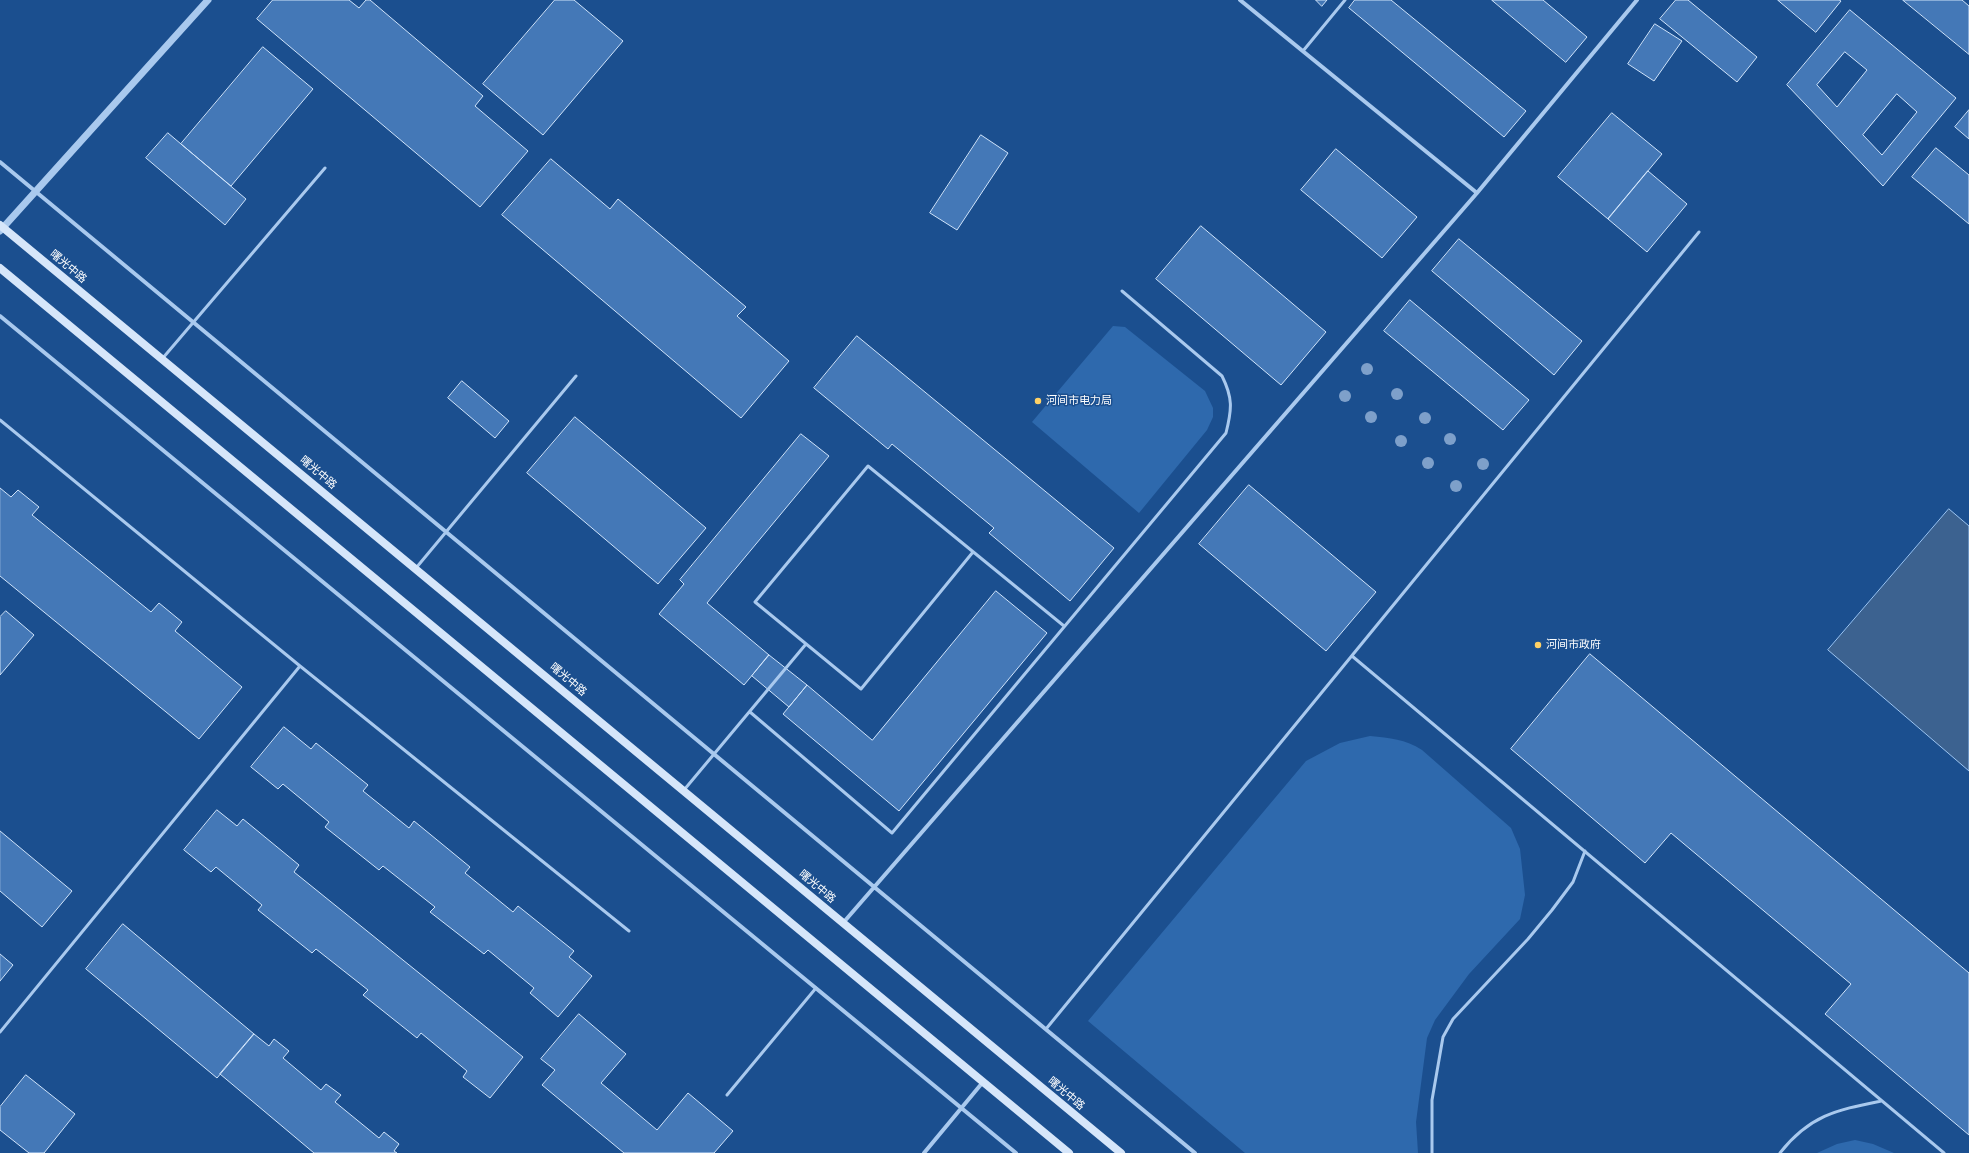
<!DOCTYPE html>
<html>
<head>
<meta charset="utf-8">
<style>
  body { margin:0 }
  canvas { display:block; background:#1b4f8f }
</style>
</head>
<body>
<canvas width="1969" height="1153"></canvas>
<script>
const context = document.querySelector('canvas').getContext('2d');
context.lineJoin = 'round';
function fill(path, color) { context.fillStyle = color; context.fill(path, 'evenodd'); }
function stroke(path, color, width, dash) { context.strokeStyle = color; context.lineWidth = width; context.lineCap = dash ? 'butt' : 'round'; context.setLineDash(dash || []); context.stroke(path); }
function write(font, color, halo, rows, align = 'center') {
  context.font = font + ' "DejaVu Sans","Noto Sans SC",sans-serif'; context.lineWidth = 3; context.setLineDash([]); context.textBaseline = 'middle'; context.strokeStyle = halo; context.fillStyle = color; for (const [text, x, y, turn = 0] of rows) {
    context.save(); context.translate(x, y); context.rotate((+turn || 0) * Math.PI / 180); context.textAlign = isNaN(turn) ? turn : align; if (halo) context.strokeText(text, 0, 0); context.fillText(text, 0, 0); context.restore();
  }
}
fill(new Path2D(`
  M1113,326l12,1 80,64 8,17v9l-6,13 -68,83 -107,-91z
  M1370,736c20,2 35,3 52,14l89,78 9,21 5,46 -5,24 -51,55 -34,46 -8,18 -11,84 2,31h-173l-157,-132 218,-260 34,-18z
  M1855,1140l18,4 21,9h-77l20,-9z`), '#2e69ad');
const water = new Path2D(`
  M1949,509l20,17v245l-141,-121z`);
fill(water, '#3c6290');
stroke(water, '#9cc4f0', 1);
const building = new Path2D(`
  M273,0h76l10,8 7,-8h4l113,96 -8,10 53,45 -48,56 -223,-188z
  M555,0h19l49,41 -80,94 -60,-51z
  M1316,0h11l-5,6z
  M1355,0h36l135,111 -22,26 -155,-129z
  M1492,0h51l44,37 -21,25z
  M1676,0h12l69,57 -20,25 -77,-63z
  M1778,0h61l2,1 -25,31z
  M1903,0h59l7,6v48z
  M1850,10l106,88 -73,88 -96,-101zM1845,52l22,18 -30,37 -20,-22zM1897,94l20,18 -35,43 -19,-20z
  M1655,24l27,17 -28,40 -26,-17z
  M263,47l50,42 -82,97 -50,-42z
  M1969,110v29l-14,-12z
  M1612,113l50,41 -54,65 -50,-42z
  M168,133l78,66 -21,26 -79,-67z
  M981,135l27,18 -51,77 -27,-17z
  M1936,148l33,27v49l-57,-47z
  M1336,149l81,68 -35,41 -81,-68z
  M551,159l59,50 8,-10 128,108 -9,9 52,45 -48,57 -239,-203z
  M1648,171l39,33 -40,48 -39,-33z
  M1201,226l125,106 -45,53 -125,-106z
  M1459,239l123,102 -28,34 -122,-104z
  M1410,300l119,100 -26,30 -119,-99z
  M857,336l257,212 -44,53 -81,-68 5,-5 -102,-84 -4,5 -74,-61z
  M462,381l47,40 -14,17 -47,-40z
  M575,417l131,111 -48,56 -131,-111z
  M801,434l28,22 -122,147 62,52 -25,30 -85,-71 25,-30 -4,-4z
  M1249,485l127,107 -50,59 -127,-107z
  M0,488l11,9 7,-7 21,17 -7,8 119,97 8,-9 23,19 -7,9 67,56 -43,52 -199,-163z
  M996,591l51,42 -148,178 -116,-97 24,-29 65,55z
  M6,611l28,24 -34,40v-58z
  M1590,654l379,319v162l-144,-121 26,-30 -180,-151 -26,30 -134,-114z
  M769,655l38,30 -18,22 -37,-31z
  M284,727l27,22 5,-6 52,42 -5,6 46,37 5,-7 56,46 -5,6 48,39 5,-6 56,45 -5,6 23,19 -34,41 -28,-24 4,-5 -46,-38 -4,4 -54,-42 5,-5 -52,-41 -4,4 -54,-43 4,-5 -46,-38 -5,5 -27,-22z
  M217,810l20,16 6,-7 56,46 -5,7 229,185 -33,41 -27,-21 4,-6 -46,-38 -4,5 -54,-43 5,-5 -52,-41 -4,4 -54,-43 4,-5 -46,-38 -5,5 -27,-22z
  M0,831l72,60 -30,36 -42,-36z
  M123,924l131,110 -37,44 -131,-109z
  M0,954l13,11 -13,16z
  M579,1014l47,40 -25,29 56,47 31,-37 45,38 -19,22h-90l-82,-68 13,-15 -14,-11z
  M254,1034l15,12 5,-7 15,12 -6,7 38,32 5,-6 15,11 -6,7 44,36 5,-6 15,12 -5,7 3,2h-83l-94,-79z
  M26,1075l49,39 -31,39h-15l-29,-23v-23z`);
fill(building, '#4478b7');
stroke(building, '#cfe3fa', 1);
stroke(new Path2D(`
  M1303,51l42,-51
  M162,359l163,-191
  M0,420l300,246 329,265
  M973,552l-112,137 -106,-87 113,-136 196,160
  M416,568l160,-192
  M1352,656l592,497
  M750,712l142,121 334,-400c6,-24 7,-35 -4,-57l-100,-85
  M684,790l122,-146
  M1046,1029l653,-797
  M0,1032l300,-366
  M727,1095l89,-107
  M1432,1153v-53l11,-63 10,-18 75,-80 24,-29 21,-28 12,-31
  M1780,1153c30,-38 57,-43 101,-52`), '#a9c9ee', 3);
stroke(new Path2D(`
  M1240,0l237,193
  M0,162l1195,991
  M0,316l1016,837
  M843,923l634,-730 160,-193
  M924,1153l59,-71`), '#a9c9ee', 4);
stroke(new Path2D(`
  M0,231l208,-231`), '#a9c9ee', 7);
stroke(new Path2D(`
  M0,225l1121,928
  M0,268l1069,885`), '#d6e6fa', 8);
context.fillStyle = '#7ea0ca';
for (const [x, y] of [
  [1367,369],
  [1397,394],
  [1345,396],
  [1371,417],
  [1425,418],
  [1450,439],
  [1401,441],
  [1428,463],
  [1483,464],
  [1456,486]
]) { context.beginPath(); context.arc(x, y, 6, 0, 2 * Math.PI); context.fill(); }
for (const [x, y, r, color] of [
  [1038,401,4,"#ffd166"],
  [1538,645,4,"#ffd166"]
]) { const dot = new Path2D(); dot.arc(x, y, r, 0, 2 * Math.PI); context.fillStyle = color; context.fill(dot); stroke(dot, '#1b4f8f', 1.5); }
write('11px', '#fff', '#1b4f8f', [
  ["曙光中路",68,267,40],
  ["曙光中路",318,473,40],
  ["曙光中路",568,680,40],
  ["曙光中路",817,887,40],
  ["曙光中路",1066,1094,40]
]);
write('11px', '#fff', '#1b4f8f', [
  ["河间市电力局",1046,401],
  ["河间市政府",1546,645]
], 'left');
</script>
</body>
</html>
